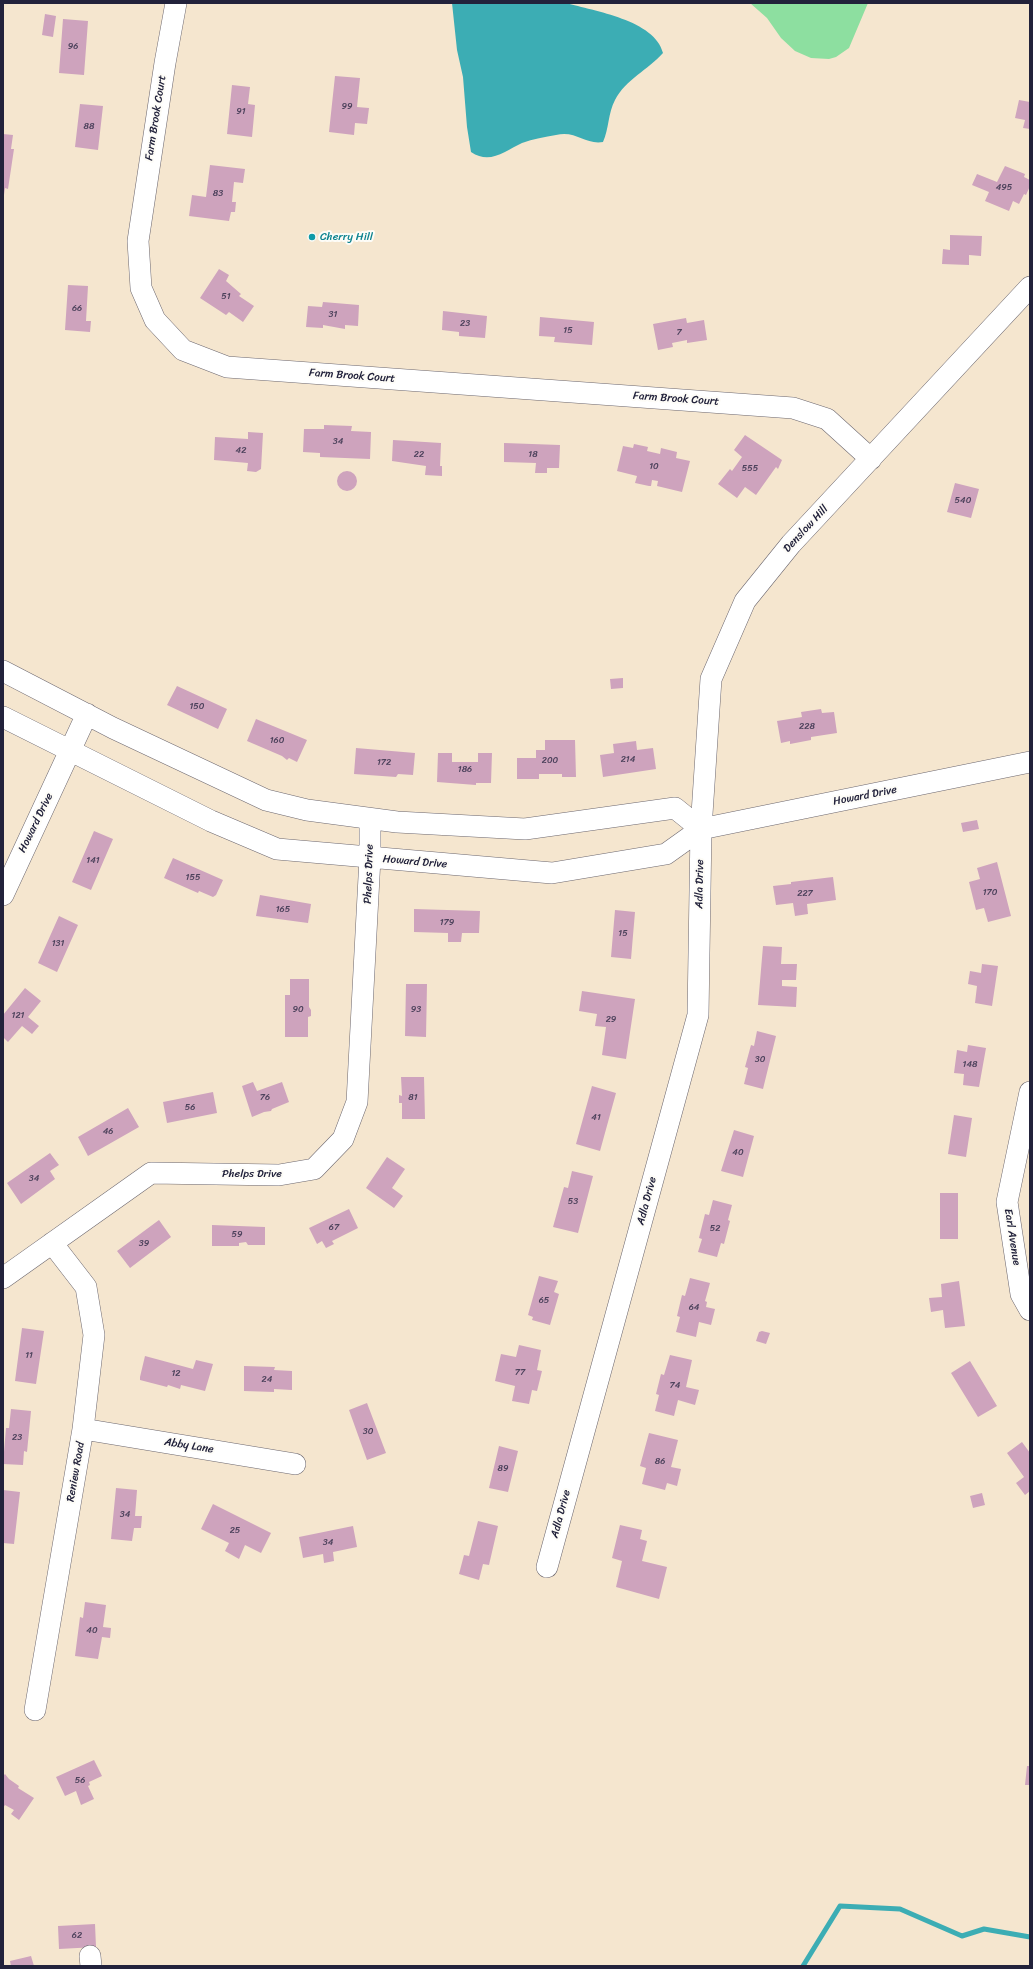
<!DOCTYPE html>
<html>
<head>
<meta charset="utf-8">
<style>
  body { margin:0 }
  #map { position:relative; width:1033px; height:1969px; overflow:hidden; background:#f5e6cf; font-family:Sriracha,sans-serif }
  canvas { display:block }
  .frame { position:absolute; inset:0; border:4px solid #22223b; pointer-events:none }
</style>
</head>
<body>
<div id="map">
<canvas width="1033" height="1969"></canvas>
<div class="frame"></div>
</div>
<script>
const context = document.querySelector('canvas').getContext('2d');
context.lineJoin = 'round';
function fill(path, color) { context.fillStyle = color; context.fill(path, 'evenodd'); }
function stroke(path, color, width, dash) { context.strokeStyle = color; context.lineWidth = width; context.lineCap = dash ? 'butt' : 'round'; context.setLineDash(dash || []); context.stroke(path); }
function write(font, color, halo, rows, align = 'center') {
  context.font = font + ' Sriracha,sans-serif'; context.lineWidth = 4; context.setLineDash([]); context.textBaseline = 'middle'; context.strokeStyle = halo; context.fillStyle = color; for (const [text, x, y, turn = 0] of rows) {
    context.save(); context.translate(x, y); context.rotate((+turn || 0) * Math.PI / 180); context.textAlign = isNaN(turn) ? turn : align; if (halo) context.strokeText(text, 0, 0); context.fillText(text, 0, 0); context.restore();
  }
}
fill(new Path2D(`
  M750,3h118l-19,45 -13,9 -7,2 -18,-1 -16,-7 -14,-13 -14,-20z`), '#8ddfa0');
fill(new Path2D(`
  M452,3h114c28,8 89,17 97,50 -15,17 -37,26 -48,47 -7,13 -6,29 -12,42 -18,3 -27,-12 -47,-7 -11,2 -23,4 -34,8 -17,8 -32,22 -51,9l-4,-25 -4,-50 -6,-27z`), '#3cadb4');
stroke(new Path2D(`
  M803,1966l37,-60 60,3 62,27 22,-7 46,8`), '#3cadb4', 5);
fill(new Path2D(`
  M45,14l11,2 -3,21 -11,-2z
  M63,19l25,2 -4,54 -25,-2z
  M335,76l25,2 -3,29 12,1 -2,16 -12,-1 -1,12 -25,-3z
  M232,85l18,2 -2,17 7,1 -3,32 -25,-3z
  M1019,100l11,2v27l-7,-1 2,-8 -10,-2z
  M80,104l23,2 -5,44 -23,-3z
  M3,134l10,1 -2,14h3l-6,40 -3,-1 -1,7z
  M210,165l35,4 -2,14 -9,-1 -2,20h4l-1,10h-4l-2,9 -40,-5 3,-21 14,2z
  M1005,166l20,8 -1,3 6,3v6l-4,9 -2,-1 -5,10 -6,-3 -4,10 -24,-10 4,-9 -17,-7 5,-11 20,8z
  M950,235l32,1 -1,20 -12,-1v10l-27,-1 1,-15 7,1z
  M219,269l10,6 -3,6 15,13 -2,2 15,10 -11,16 -14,-10 -3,3 -26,-17z
  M68,285l20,1 -2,35h5l-1,11 -25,-2z
  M323,302l36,3 -1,21 -13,-1v4l-22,-4v3l-17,-1 2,-21 14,1z
  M443,311l44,5 -2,22 -26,-2v-4l-17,-2z
  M540,317l54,5 -2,23 -38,-3 1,-5 -16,-1z
  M686,318l1,5 17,-3 3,20 -20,3v-3l-15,3 1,4 -15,3 -5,-26z
  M324,425l28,1 -1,5 20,1 -1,27 -50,-2v-4l-17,-1 1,-23h20z
  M248,432l15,1 -2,36 -5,3 -9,-1 1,-8 -34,-3 1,-23 33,2z
  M745,435l37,25 -4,9 -2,-2 -20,28 -11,-8 -8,11 -19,-14 12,-15 2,2 10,-14 -8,-7z
  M393,440l48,3 -1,23h2v10l-17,-1 1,-9 -34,-5z
  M504,443l56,2 -1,23h-12v5h-12l1,-10 -32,-1z
  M634,444l14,3 -1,4 13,3 1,-6 16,4 -1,6 14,3 -8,31 -25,-6 1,-5 -6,-1 -1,6h-2l-14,-3 2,-7 -20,-5 6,-25 10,2z
  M337 481a10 10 0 1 1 20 0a10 10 0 1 1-20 0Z
  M955,483l24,6 -8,29 -24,-6z
  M623,678v10l-12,1 -1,-10z
  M177,686l50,23 -9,20 -51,-24z
  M821,709l1,4 12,-1 3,21 -26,4v3l-21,4v-3l-9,2 -4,-22 25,-4 -1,-5z
  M256,719l51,21 -10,22 -8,-4 -2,2 -5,-4 -35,-15z
  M545,740h30l1,37h-14v-3h-23v5h-22v-21h19v-8h9z
  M636,741l1,9 16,-2 3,21 -53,8 -3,-22 14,-2 -1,-9z
  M356,748l59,5 -2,22 -15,-1 -2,3 -42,-3z
  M438,753h14v9h26v-9h14l-1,30h-15v2l-39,-3z
  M977,820l2,9 -16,3 -2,-9z
  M94,831l19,8 -22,51 -19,-8z
  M173,858l50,22 -7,15 -3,2 -14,-6 -1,2 -34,-15z
  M997,862l14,54 -23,6 -4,-14 -8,2 -7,-28 11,-3 -3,-11z
  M833,877l3,23 -29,4 1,10 -13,2 -2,-13 -17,2 -3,-19 18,-2v-2z
  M260,895l51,9 -3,19 -52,-7z
  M414,909l66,2 -1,22h-17l-1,9h-13v-9l-34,-1z
  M615,910l20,2 -4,47 -20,-2z
  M59,916l19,9 -21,47 -19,-9z
  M763,946l19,1 -1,17h16l-1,16h-14v6l15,1 -1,20 -38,-2z
  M982,964l16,2 -6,40 -17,-3 2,-17 -9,-2 2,-13 11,2z
  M290,979h19v28l2,3v6l-3,1v20h-23v-42h5z
  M406,984h21l-1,53 -21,-1z
  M25,988l16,13 -13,16 11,9 -7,8 -10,-8 -14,16 -5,-5v-22z
  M582,991l53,8 -9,60 -24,-4 4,-28 -11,-1 2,-12 -18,-3z
  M757,1031l19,5 -13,53 -19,-5 4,-16 -3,-1 6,-22 3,1z
  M968,1045l18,3 -7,39 -16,-2 1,-11 -10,-1 3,-23 10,2z
  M401,1077h23l1,42h-23v-16h-3v-8l3,1z
  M253,1082l4,9 25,-9 7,20 -17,7 -1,2 -7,1 -12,5 -10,-31z
  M592,1086l24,7 -16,58 -24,-7z
  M213,1092l4,21 -50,10 -4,-21z
  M128,1108l11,19 -51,29 -10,-19z
  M954,1115l18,3 -6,39 -18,-3z
  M734,1130l20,6 -11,41 -22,-6z
  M50,1153l9,12 -9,6 5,8 -34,25 -14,-21z
  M387,1157l18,12 -13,19 11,8 -9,12 -28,-20z
  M572,1171l21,5 -15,57 -25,-6 11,-40 4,1z
  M940,1193h18v46h-18z
  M713,1200l19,5 -4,15 2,1 -6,23 -3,-1 -4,14 -19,-5 4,-13 -3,-1 6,-24 4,1z
  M349,1209l9,19 -26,13 2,3 -8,4 -4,-7 -5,3 -8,-16z
  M159,1220l12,17 -41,31 -13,-17z
  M212,1225l53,2v18h-17l-2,-3 -7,1v3h-27z
  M539,1276l19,5 -4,11 5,2 -9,31 -18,-5 1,-3 -5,-2z
  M690,1278l20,5 -5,18 2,1 -1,5 9,2 -4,16 -12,-3 -3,15 -20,-5 4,-15 -3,-1 5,-21 3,1z
  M959,1281l6,45 -20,2 -2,-18 -12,2 -2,-14 13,-1 -1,-13z
  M22,1328l22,3 -8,53 -21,-3z
  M762,1331l8,2 -4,11 -10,-3 3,-9z
  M519,1345l22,5 -4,20 5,1 -5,20 -5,-1 -3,14 -17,-3 3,-15 -20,-5 6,-27 15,3z
  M670,1355l22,5 -6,27 13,3 -4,15 -17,-5 -4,16 -19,-5 4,-16 -3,-1 5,-20 3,1z
  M145,1356l48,13 3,-9 17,4 -8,27 -24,-6 -1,4 -12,-4 -1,2 -27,-7v-3z
  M970,1361l27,45 -19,11 -27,-44z
  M244,1366l31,1 -1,3 18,1v19l-18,-1v3l-30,-1z
  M367,1403l19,50 -19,7 -18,-50z
  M11,1409l20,2 -4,41 -3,-1 -1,14 -20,-1 3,-36h3z
  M649,1433l29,7 -7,27 10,2 -4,17 -10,-3 -2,7 -23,-6 4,-16 -6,-2z
  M1022,1442l8,11v38l-5,4 -9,-12 8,-6 -17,-24z
  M499,1446l19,5 -10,41 -19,-4z
  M116,1488l21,2 -2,26h7l-1,12h-7l-2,13 -21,-2z
  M3,1490l17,2 -6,52 -11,-1z
  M982,1493l3,12 -12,3 -3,-12z
  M213,1504l58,29 -10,20 -16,-8 -6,14 -14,-8 4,-8 -28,-14z
  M478,1521l20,5 -9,39 -6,-1 -4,16 -20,-6 5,-19 5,1z
  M620,1525l22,5 -2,9 7,2 -5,20 25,6 -8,32 -43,-12 6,-26 -10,-3z
  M353,1526l4,21 -24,5 1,9 -10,2 -1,-9 -20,4 -4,-21z
  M85,1602l21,3 -3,22 8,1 -1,10 -8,-1 -4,22 -23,-3 5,-39 3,1z
  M94,1760l8,16 -13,6 1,3 -2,1 6,13 -13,6 -5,-14 -11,5 -9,-19z
  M1027,1766h3v19h-5z
  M5,1774l4,5 10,7 -1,2 16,10 -15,22 -8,-6 3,-4 -9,-5 -2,3v-32z
  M95,1924l1,23 -37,2 -1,-23z
  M31,1956l3,10h-23l-1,-5z`), '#cea3bd');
const minor = new Path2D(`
  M176,3l-11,60 -27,178 3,47 14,32 28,30 44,17 566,41 34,11 44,40
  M3,671l110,57 153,72 41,10 90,12 128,7 150,-21 26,21
  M3,717l208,104 66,28 275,24 114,-19 35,-25 329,-67
  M3,895l84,-181
  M1030,1092l-23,110 14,92 9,16
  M3,1278l148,-105 128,2 35,-6 29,-30 14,-37 13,-244v-39
  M83,1429l212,35
  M547,1567l151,-552 3,-186 10,-150 34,-78 46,-57 239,-257
  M35,1710l48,-281 11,-94 -8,-48 -34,-44
  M90,1956l1,10`);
stroke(minor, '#6c676f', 22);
stroke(minor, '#fff', 21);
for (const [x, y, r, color] of [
  [312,237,4,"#0f9aa8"]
]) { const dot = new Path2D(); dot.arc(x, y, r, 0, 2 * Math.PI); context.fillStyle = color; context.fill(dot); stroke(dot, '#fdfcf7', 1.5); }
write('9px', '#4d425c', null, [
  ["96",73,47],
  ["99",347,107],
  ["91",241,112],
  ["88",89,127],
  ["495",1004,188],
  ["83",218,194],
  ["51",226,297],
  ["66",77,309],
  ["31",333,315],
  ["23",465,324],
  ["15",568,331],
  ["7",679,333],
  ["34",338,442],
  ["42",241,451],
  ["22",419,455],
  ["18",533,455],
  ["10",654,467],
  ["555",750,469],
  ["540",963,501],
  ["150",197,707],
  ["228",807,727],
  ["160",277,741],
  ["214",628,760],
  ["200",550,761],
  ["172",384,763],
  ["186",465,770],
  ["141",93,861],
  ["155",193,878],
  ["170",990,893],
  ["227",805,894],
  ["165",283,910],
  ["179",447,923],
  ["15",623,934],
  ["131",58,944],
  ["90",298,1010],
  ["93",416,1010],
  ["121",18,1016],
  ["29",611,1020],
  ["30",760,1060],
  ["148",970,1065],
  ["76",265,1098],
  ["81",413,1098],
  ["56",190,1108],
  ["41",596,1118],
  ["46",108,1132],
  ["40",738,1153],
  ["34",34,1179],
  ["53",573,1202],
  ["67",334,1228],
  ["52",715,1229],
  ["59",237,1235],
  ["39",144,1244],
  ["65",544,1301],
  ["64",694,1308],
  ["11",29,1356],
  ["77",520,1373],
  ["12",176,1374],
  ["24",267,1380],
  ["74",675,1386],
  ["30",368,1432],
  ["23",17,1438],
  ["86",660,1462],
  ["89",503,1469],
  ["34",125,1515],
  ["25",235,1531],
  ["34",328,1543],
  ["40",92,1631],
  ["56",80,1781],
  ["62",77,1936]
]);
write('11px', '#22223b', '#fdfcf7', [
  ["Farm Brook Court",156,118,-81],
  ["Farm Brook Court",352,376,4],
  ["Farm Brook Court",676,399,4],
  ["Denslow Hill",806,529,-47],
  ["Howard Drive",865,796,-11],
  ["Howard Drive",36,823,-64],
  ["Howard Drive",415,862,5],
  ["Phelps Drive",369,874,-88],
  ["Adla Drive",700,884,-89],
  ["Phelps Drive",252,1174],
  ["Adla Drive",647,1201,-75],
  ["Earl Avenue",1012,1237,81],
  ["Abby Lane",189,1446,9],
  ["Reniew Road",76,1472,-80],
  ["Adla Drive",561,1514,-75]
]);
write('11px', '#0d838f', '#fdfcf7', [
  ["Cherry Hill",320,237]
], 'left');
</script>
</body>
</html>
